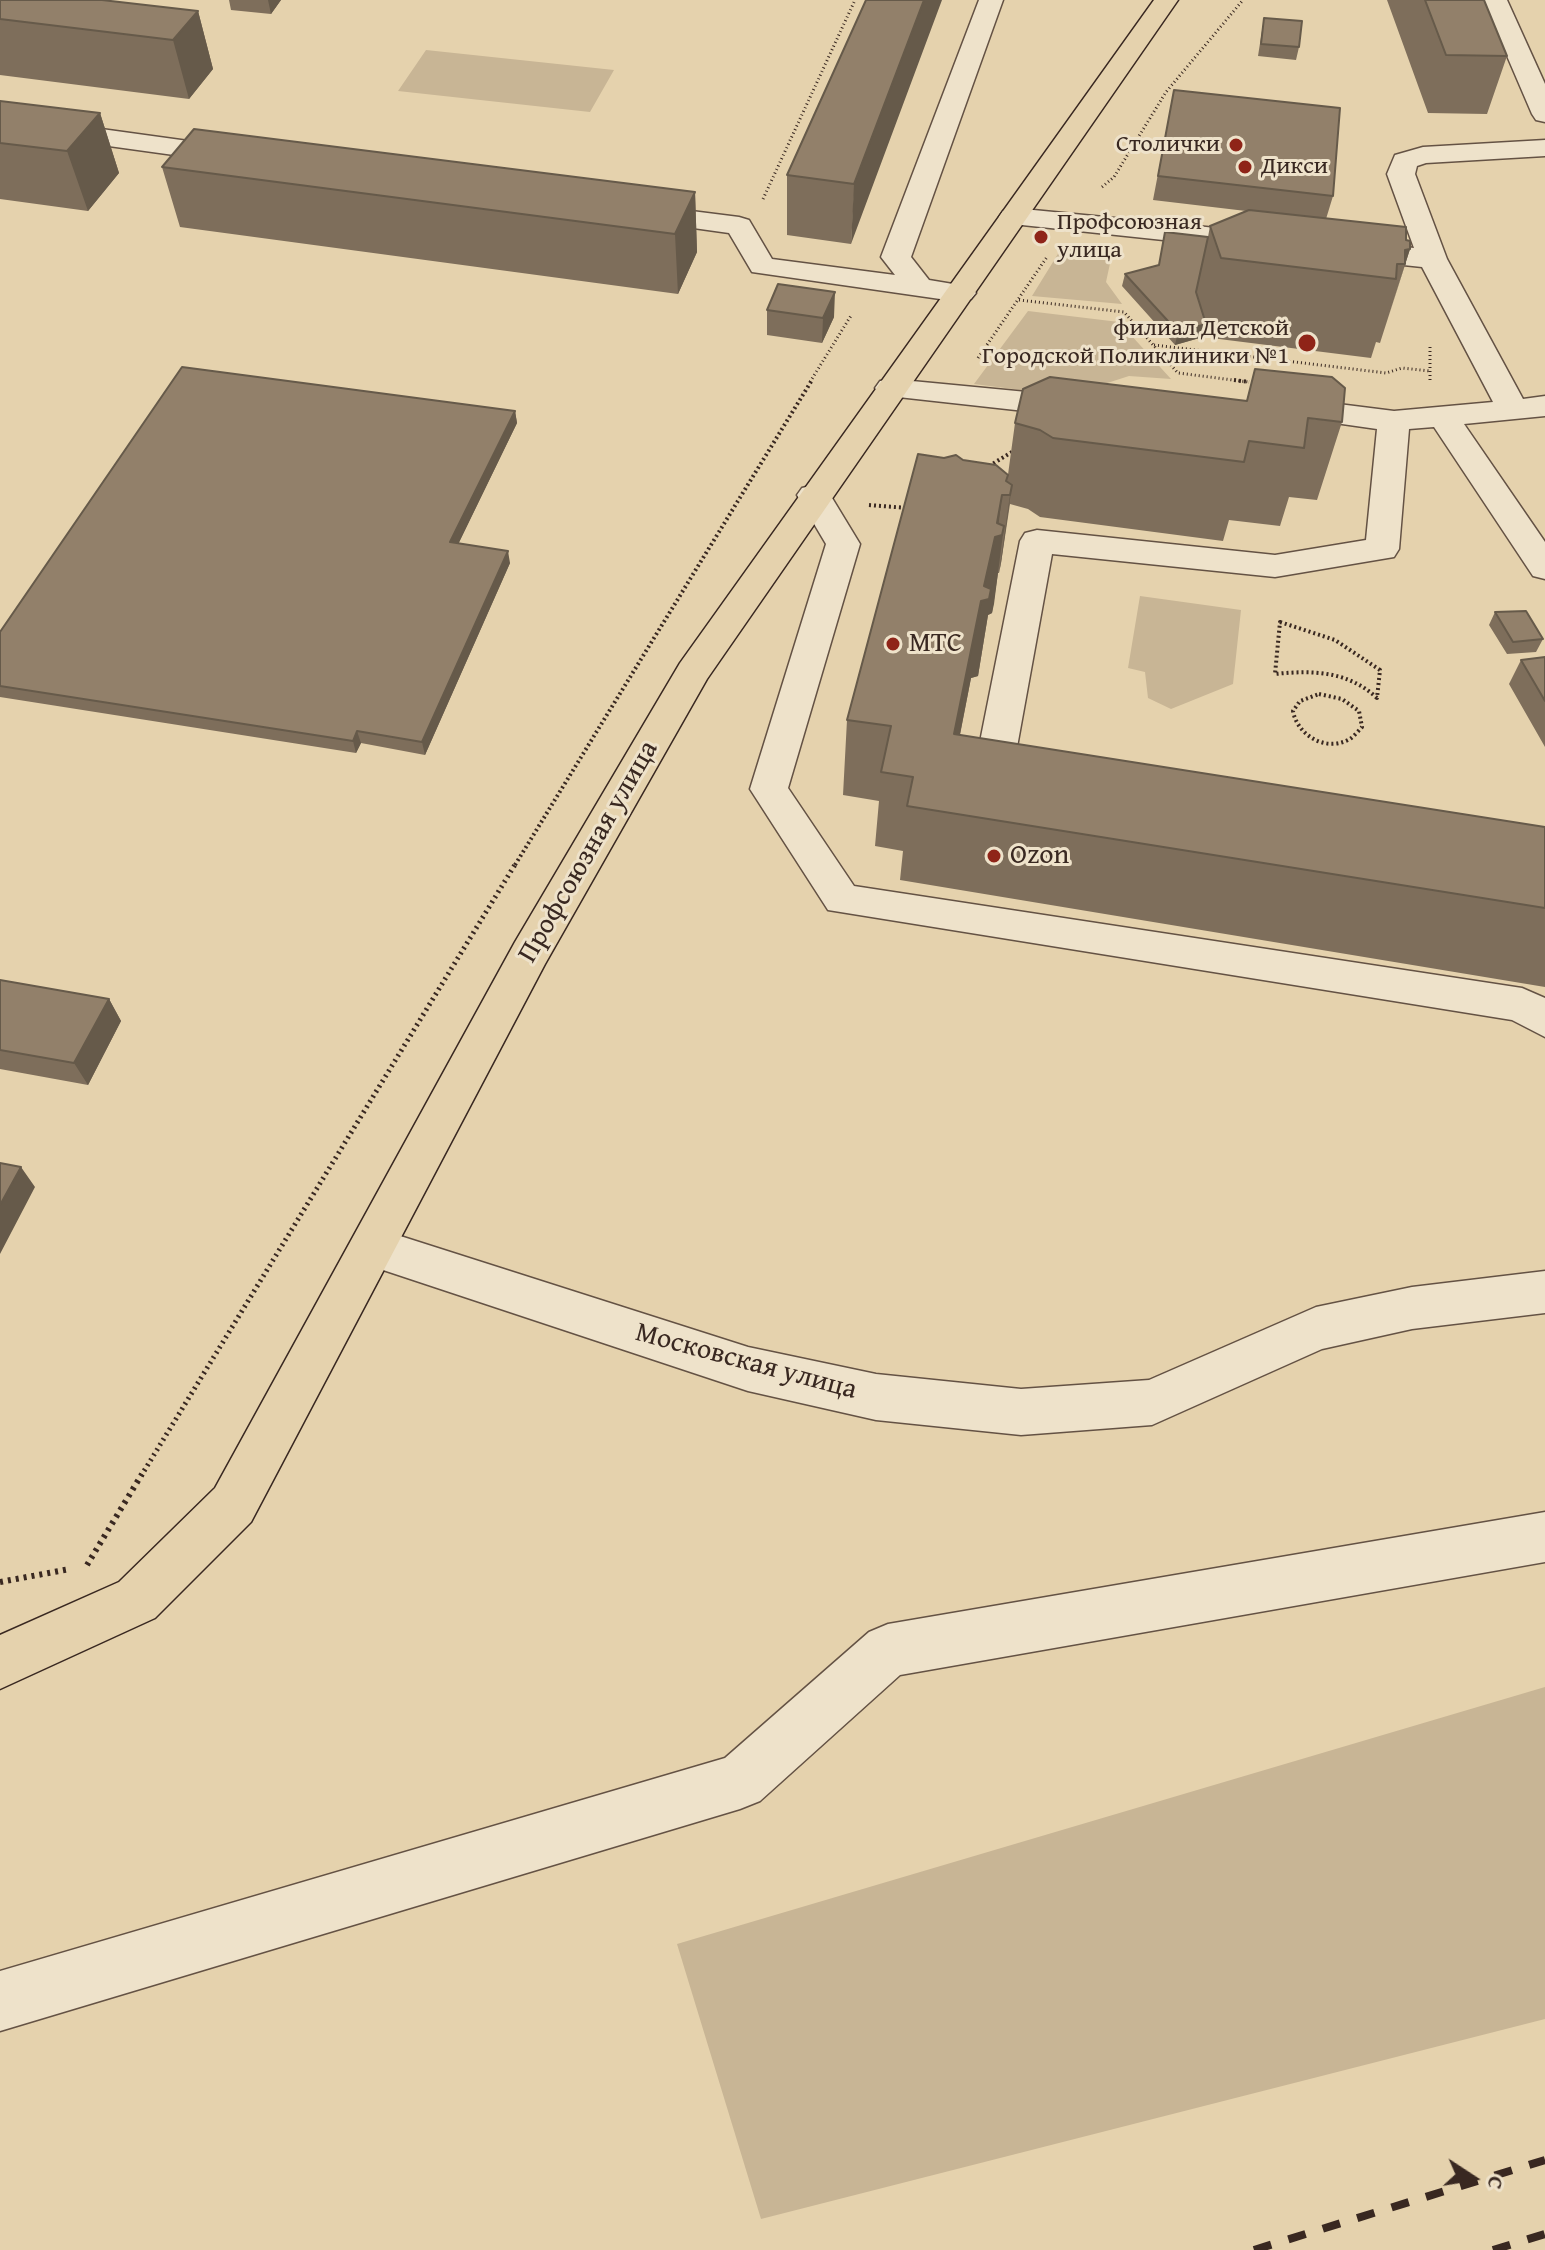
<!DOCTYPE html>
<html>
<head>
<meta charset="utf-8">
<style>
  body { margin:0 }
  #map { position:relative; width:1545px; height:2250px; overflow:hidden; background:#e5d2ad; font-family:"Gentium Book Plus",serif }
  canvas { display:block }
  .north { position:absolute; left:1433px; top:2138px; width:80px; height:80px; -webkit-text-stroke:6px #eee2ca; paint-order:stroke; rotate:102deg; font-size:22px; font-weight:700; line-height:32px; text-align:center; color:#392821 }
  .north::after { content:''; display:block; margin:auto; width:28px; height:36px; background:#392821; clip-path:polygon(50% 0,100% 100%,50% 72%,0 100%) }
</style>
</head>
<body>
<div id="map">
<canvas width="1545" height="2250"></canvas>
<div class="north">С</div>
</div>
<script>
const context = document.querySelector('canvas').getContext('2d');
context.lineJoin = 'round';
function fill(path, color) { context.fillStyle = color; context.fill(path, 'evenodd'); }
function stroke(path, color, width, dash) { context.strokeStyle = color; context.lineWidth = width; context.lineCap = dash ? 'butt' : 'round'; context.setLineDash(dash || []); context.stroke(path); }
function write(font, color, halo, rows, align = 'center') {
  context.font = font + ' "Gentium Book Plus",serif'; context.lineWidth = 6; context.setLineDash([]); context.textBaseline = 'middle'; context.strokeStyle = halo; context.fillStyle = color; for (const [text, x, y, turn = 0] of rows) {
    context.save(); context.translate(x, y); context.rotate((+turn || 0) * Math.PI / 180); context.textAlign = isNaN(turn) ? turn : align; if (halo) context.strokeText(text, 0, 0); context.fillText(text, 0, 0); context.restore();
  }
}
fill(new Path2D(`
  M426,50l188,20 -24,42 -192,-21z
  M1096,243l18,2 -8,37 16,22 -90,-8 29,-47z
  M1028,311l91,11 52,57 -42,-3 -62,20 -93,-12z
  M1140,596l101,14 -8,74 -62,25 -23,-11 -3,-26 -17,-4z
  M1545,1687v332l-784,200 -84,-275z`), '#c8b595');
const minor = new Path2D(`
  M979,0h24l-92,257 18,23 42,7 5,6 -5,6 -10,3 -209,-30 -23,-39 -93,-13 -10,-2 -4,-6 4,-6 10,-2 103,13 10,3 23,39 123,16 -14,-18z
  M1483,0h24l38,84v38l-9,-2 -4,-6z
  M0,115l239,33 10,2 4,6 -4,6 -10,2 -239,-33z
  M1545,140v16l-119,7 -9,3 -2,8 32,85 76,140 22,-3v20l-81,8 81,118v37l-12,-3 -99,-149 -25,2 -10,120 -5,8 -119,20 -223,-23 -39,215 18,8 6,10 -6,10c-26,8 -44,-2 -57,-25l46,-231 5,-8 12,-3 238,25 91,-15 11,-111 -105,-15 -5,-7 5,-7 11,-3 111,14 99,-9 -71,-135 -75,-8 -10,-3 -4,-6 4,-6 10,-3 67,7 -27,-74 8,-19 28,-8z
  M1013,208l254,25 10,3 4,6 -4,6 -10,3 -264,-28 -4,-6 4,-6z
  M891,379l188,18 11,3 5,7 -5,7 -11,3 -199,-22 -5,-7 5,-7z
  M814,485l12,3 34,56 -72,244 66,98 668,102 23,10v39l-33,-17 -684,-110 -78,-121 76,-245 -29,-49 5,-7z
  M372,1227l376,120 128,27 145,15 128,-9 167,-73 96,-20 133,-16v42l-133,16 -90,20 -170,76 -131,10 -145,-15 -128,-29 -392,-130 -7,-14 7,-14z
  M1545,1512v50l-645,113 -140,126 -20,8 -740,222v-60l725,-213 144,-126 19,-8z`);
const major = new Path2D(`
  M1154,0h24l-471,679 -162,285 -294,558 -96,96 -155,71v-54l119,-53 96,-94 300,-546 165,-279z`);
stroke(minor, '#645244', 3);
stroke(major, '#392821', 3);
stroke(new Path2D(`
  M1102,187l12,-10 52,-85 77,-92
  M763,199l92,-199
  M1019,300l105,12 54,61 71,9
  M1154,345l232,28 16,-5 28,3
  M1430,347v34
  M978,358l69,-101
  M810,382l42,-68`), '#392821', 3, [1, 3]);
stroke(new Path2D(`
  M1234,380l15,2
  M989,466l23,-14
  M869,505l38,3
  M1280,622l55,18 45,30 -3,28c-29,-27 -64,-28 -102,-24z
  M1319,694l23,5 17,12 3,16c-4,4 -9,11 -14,13 -24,12 -51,-6 -55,-29l7,-10z
  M515,865l297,-485`), '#392821', 4, [2, 3]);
stroke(new Path2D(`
  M141,1476l375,-613`), '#392821', 5, [2, 4]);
stroke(new Path2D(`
  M87,1565l55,-91
  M0,1582l70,-13`), '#392821', 6, [3, 5]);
fill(minor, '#eee2ca');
fill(major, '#e5d2ad');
stroke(new Path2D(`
  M1254,2250l291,-90
  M1493,2250l52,-16`), '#392821', 8, [18, 18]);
fill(new Path2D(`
  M0,0l198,11 15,58 -24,30 -189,-24z
  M229,0h52l-10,14 -40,-4z
  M866,0l-15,244 -64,-9v-60z
  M1387,0h97l23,56 -20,58 -59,-1z
  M1264,18l35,29 -3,13 -38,-4z
  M1174,90l159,106 -7,23 80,21 4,9 -30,94 -4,-1 -5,16 -168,-21 -28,8 -53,-59 3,-12 34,-9 49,-28 2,-11 36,-15 -93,-11z
  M0,101l100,12 19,60 -31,38 -88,-12z
  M162,167l533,25 2,60 -19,42 -498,-67z
  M767,310l67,7 -12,26 -55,-8z
  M1023,389l319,33 -25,78 -28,-3 -9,29 -51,-6 -6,21 -183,-24 -12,-8 -18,-5 -9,59 -2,10h-1l-6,40 -4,2 -10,61 -7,2 -11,57 585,92v160l-645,-107 3,-29 -28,-5 4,-45 -36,-6 4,-75 116,-260 45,15 -1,7 8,-59z
  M515,411l2,12 -59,121 52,19 -85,192 -64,-12 -5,10 -356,-56v-65z
  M1495,612l48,27 -7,13 -29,2 -18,-29z
  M1545,657v90l-36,-63 12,-24z
  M0,980l109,19 12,22 -33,64 -88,-16z`), '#7e6e5b');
fill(new Path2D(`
  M268,0h13l-10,14z
  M924,0h18l-91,244 3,-60z
  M198,11l15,58 -24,30 -16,-59z
  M100,113l19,60 -31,38 -21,-60z
  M695,192l2,60 -19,42 -3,-60z
  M1410,249l-25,79 20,-64v-14z
  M835,292l-1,25 -12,26 1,-25z
  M1206,324l-3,13 -28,8 3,-13z
  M515,411l2,12 -64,132 -3,-13z
  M1012,485l-11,78 -2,10 11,-78z
  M1002,495l-5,42 7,-11 -10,78 -2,9 -4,2 -10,61 -7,2 -26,132 9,-76z
  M508,551l2,12 -85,192 -3,-13z
  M357,731l4,12 -5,10 -3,-12z
  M109,999l12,22 -33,64 -14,-22z
  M21,1167l14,20 -35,67v-49z`), '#665a4a');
const building = new Path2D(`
  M0,0h102l96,11 -25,29 -173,-21z
  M866,0h58l-70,184 -67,-9z
  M1425,0h59l23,56 -61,-1z
  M1264,18l38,3 -3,26 -38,-3z
  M1174,90l166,18 -7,88 -175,-20z
  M0,101l100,12 -33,38 -67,-8z
  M194,129l501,63 -20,42 -513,-67z
  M1249,210l157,17v13l4,1v8l-5,1v14h-8l-1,15 -175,-21 -11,-32z
  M1165,232l43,5 -12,55 10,32 -28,8 -53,-58 34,-9z
  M778,284l57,8 -12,26 -56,-8z
  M182,367l333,44 -65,131 58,9 -86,191 -65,-11 -4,10 -353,-55v-54z
  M1255,369l77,8 13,11 -3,34 -34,-4 -4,30 -55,-7 -5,21 -191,-24 -13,-8 -25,-7 8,-34 27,-12 197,24z
  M918,454l26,4 12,-3 7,5 33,5 12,10 -2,6 6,4 -2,10h-8l-5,28 7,3 -2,9 -7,2 -11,49 7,3 -2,10 -8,2 -27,133 591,93v81l-638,-102 6,-29 -32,-5 10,-46 -44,-6z
  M1526,611l17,28 -30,3 -18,-30z
  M1545,657v44l-24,-41z
  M0,980l109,19 -35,64 -74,-13z
  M0,1163l21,4 -21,38z`);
fill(building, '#92806a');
stroke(building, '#665a4a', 2);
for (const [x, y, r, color] of [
  [1236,145,8,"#8f2418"],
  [1245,167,8,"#8f2418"],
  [1041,237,8,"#8f2418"],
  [1307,343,10,"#8f2418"],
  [893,644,8,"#8f2418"],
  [994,856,8,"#8f2418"]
]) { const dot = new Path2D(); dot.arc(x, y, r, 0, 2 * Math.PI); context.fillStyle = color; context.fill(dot); stroke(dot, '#eee2ca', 3); }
write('24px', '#392821', '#eee2ca', [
  ["Столички",1220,145],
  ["Дикси",1261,167,"left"],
  ["Профсоюзная",1057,223,"left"],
  ["улица",1057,251,"left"],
  ["филиал Детской",1289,329],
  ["Городской Поликлиники №1",1289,357]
], 'right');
write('28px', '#392821', '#eee2ca', [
  ["МТС",909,644],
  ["Ozon",1010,856]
], 'left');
write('28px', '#392821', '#eee2ca', [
  ["Профсоюзная улица",589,852,-60],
  ["Московская улица",746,1362,15]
]);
</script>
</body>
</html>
